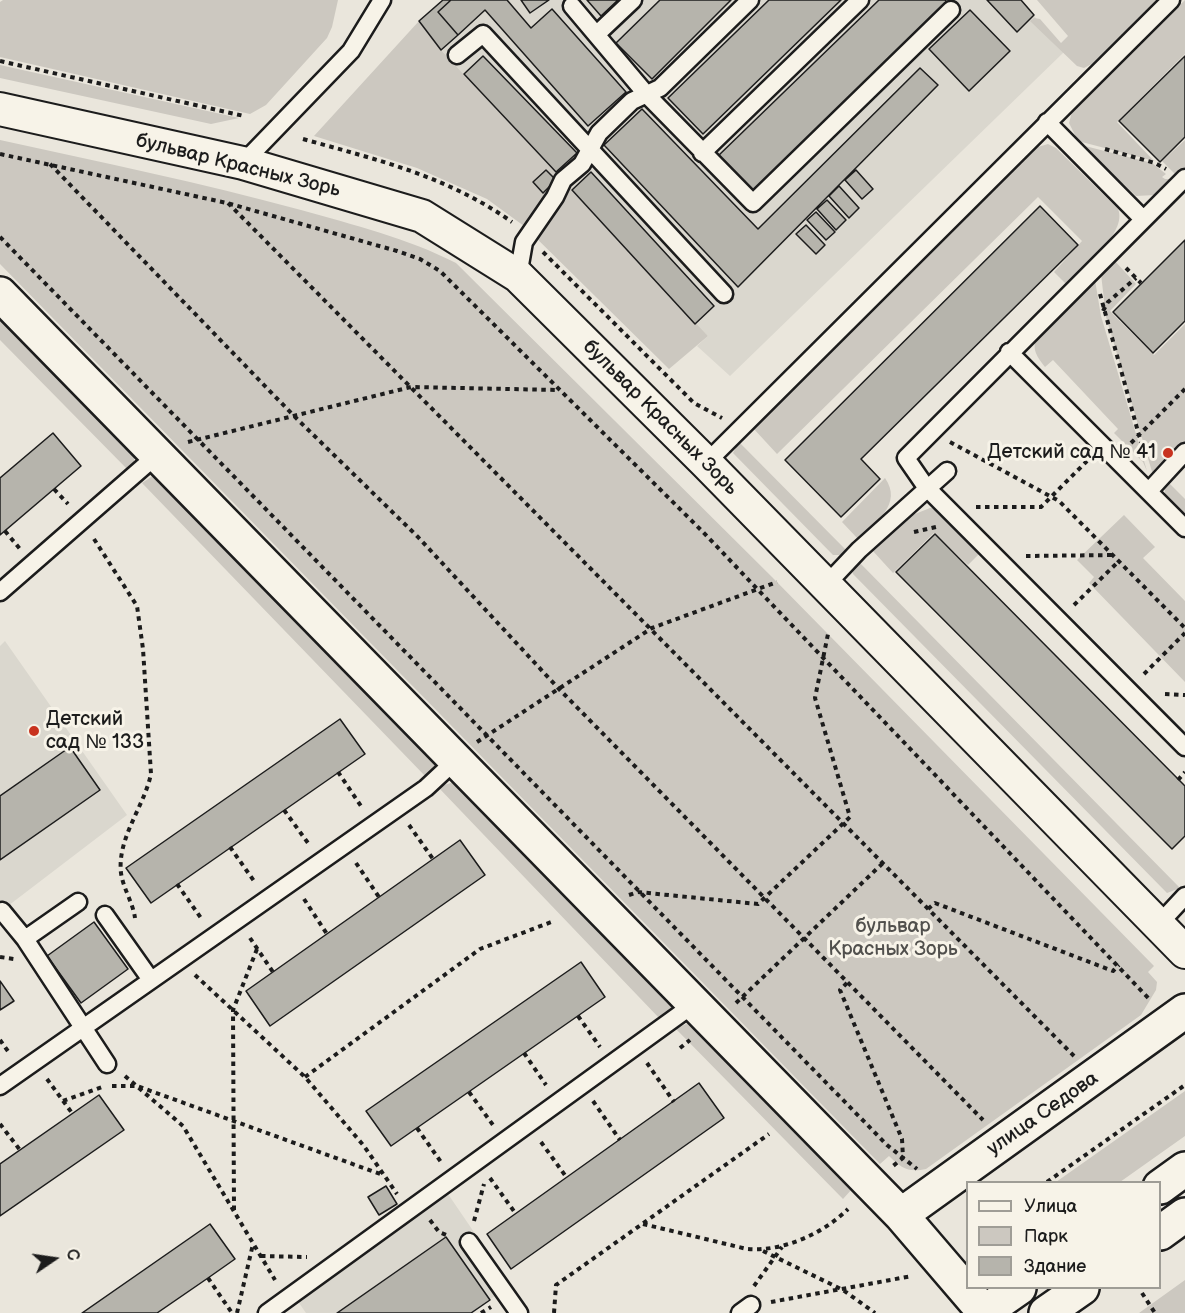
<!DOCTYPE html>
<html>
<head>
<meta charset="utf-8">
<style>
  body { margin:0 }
  #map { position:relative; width:1185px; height:1313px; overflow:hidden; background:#eae6dc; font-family:"Balsamiq Sans",sans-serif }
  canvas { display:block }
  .legend { position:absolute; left:966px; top:1181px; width:195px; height:108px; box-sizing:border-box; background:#f7f3e8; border:2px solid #9f9d96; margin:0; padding:8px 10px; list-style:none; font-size:18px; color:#1c1c1c }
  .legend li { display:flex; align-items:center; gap:12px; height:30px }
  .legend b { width:30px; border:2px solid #9f9d96 }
  .north { position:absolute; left:24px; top:1229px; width:60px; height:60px; -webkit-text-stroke:4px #f7f3e8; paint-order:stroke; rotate:77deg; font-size:16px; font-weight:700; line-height:24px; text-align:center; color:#1c1c1c }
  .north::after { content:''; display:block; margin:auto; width:21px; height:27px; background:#1c1c1c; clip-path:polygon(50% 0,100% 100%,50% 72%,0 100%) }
</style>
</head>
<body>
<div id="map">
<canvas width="1185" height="1313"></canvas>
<ul class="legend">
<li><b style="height:8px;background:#f7f3e8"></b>Улица</li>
<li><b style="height:16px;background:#ccc8c0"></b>Парк</li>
<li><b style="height:16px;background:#b6b4ac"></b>Здание</li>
</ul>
<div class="north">С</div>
</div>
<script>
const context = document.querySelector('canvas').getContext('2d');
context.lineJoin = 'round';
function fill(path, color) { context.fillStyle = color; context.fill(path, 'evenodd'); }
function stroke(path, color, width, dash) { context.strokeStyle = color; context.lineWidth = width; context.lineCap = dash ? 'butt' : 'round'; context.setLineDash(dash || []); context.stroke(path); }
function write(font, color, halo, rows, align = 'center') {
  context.font = font + ' "Balsamiq Sans",sans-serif'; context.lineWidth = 6; context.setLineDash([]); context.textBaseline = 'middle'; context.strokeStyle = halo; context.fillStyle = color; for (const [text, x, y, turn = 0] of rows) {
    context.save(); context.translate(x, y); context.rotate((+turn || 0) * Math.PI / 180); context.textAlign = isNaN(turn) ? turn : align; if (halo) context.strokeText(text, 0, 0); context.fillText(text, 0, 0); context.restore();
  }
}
fill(new Path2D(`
  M451,0h570l43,52 -334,324 -33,-30 11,-10 -267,-286 17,-15 -20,-23z
  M5,641l122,174 -127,97v-266z
  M448,1194l62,91 -39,28h-165l-9,-13z`), '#dad7ce');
fill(new Path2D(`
  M3,0h335l-6,27 -5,11 -61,67 -16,9 -250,-57v-55z
  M1037,0h120l-65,64 -8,4 -7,-2 -47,-45 4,-3 6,1 21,24 7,-7z
  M1185,0v54l-68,68 37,39 -76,-20 -9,-18 3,-11z
  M419,21l22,29 267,286 -39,33 -145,-143 -37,-27 -70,-31 -103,-32z
  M0,65l239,53 -28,6 -211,-46z
  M0,140c101,22 202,43 301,70 53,15 106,28 155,53l316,314 382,389 -6,6 9,10 -1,8 -15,25 -215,154c-17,4 -25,-1 -37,-13l-9,8 -880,-900z
  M1185,140v27l-9,8 -14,-14z
  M1048,144l8,4 62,61c10,24 -36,59 -52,75l-12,-12 28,-31 -44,-44 -261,257 -24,-26 285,-281z
  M1081,145l71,18 14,11 -4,3 3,2h7l-17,16 -19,1z
  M1114,260l22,24 -26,27 44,44 31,-31v120l-11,14 -21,17 -47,-158 -5,-43z
  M1095,280l6,36 46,155 -4,-9 -29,-29 4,-4 -65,-69 -8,7c-7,-9 -15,-19 -7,-30z
  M0,319l68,69 -1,2 5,2 62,64v7l-5,8 -129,-131z
  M739,442l107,108 -6,5h-7l-100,-102z
  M1185,460v7l-16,16 16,16v19c-28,-28 -26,-29 0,-58z
  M154,475l282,289 -10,13 -284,-294z
  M885,478c18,26 -9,44 -27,61l-16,-17z
  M930,508h7l46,42 -15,15 -34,-32 -41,40 -21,-23 38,-34z
  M1124,515l31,32 -12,11 42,43v81l-96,-99 5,-6 -17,-17z
  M859,562l321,326 -13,5 -314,-319 -1,-4z
  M454,782l217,223v6l-11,8 -222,-232z
  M688,1023l164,166 -9,10 -167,-170z
  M1185,1091v45l-65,46h-64z
  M1185,1280v33h-46z`), '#ccc8c0');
const building = new Path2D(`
  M443,0h8l-13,12 20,23 -17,15 -22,-29z
  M451,0h56l24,28 21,-19 74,83 -38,34 -103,-116 -27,25 -20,-23z
  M521,0h28l-19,13z
  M587,0h31l-17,16z
  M660,0h71l-79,79 -36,-36z
  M769,0h72l-138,134 -35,-36z
  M879,0h66l3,3 -194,190 -36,-37z
  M987,0h34l13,15 -17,17z
  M970,10l40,41 -41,40 -40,-42z
  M483,56l94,97 -21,19 -92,-98z
  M1185,56v81l-25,25 -41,-41z
  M920,68l18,17 -200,202 -134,-142 38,-36 116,120z
  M546,170l10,10 -13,13 -10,-11z
  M856,170l17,19 -11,10 -17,-19z
  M591,172l123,134 -19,18 -123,-134z
  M839,186l20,22 -10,10 -20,-22z
  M827,200l19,20 -10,10 -19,-21z
  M1040,206l38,39 -217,214 19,20 -39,38 -56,-57z
  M816,212l19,20 -9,8 -19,-20z
  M806,225l19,20 -9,9 -20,-20z
  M1185,240v81l-32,32 -40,-41z
  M53,433l28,33 -81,69v-57z
  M935,534l250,252v50l-13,13 -276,-277z
  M340,719l25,35 -214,149 -25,-35z
  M70,747l30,43 -100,70v-64z
  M460,840l25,35 -215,151 -24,-35z
  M94,922l34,47 -47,34 -34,-47z
  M581,962l24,35 -214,149 -25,-35z
  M0,981l14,20 -14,9z
  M699,1083l25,35 -213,151 -24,-35z
  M99,1095l25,35 -124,86v-52z
  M386,1186l11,18 -18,11 -11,-18z
  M210,1224l25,35 -27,19 -51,35h-75z
  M446,1237l44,63 -19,13h-134z`);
fill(building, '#b6b4ac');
stroke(building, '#1c1c1c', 1.5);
const service = new Path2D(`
  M572,6l75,89 106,108 198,-193
  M597,34l36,-34
  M457,55l26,-21 241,260
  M1047,122l96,97
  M702,153l158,-153
  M243,163l108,-112 31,-51
  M1185,178l-279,280 20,29 259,260
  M518,276l6,-34 31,-45 8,-17 19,-16 17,-31 33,-32 28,-13 90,-88
  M1009,352l176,176
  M706,463l465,-463
  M1149,491l36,-39
  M825,586l34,-36 88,-79
  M0,592l157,-137
  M2,911l23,28 82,125
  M105,915l46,65
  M1158,925l27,-29
  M25,939l53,-37
  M0,1086l426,-298 30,-28
  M469,1242l50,71
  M267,1313l427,-309
  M740,1313l11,-8`);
const minor = new Path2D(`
  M0,109l243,54 179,53 96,60 188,187 479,489`);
const tertiary = new Path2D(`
  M0,294l901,921 84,98
  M901,1215l284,-204`);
const secondary = new Path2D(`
  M1160,1187l25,-18
  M1160,1233l25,-18
  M983,1313l36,-25
  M1046,1313l36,-25`);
stroke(service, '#1c1c1c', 21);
stroke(minor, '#1c1c1c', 36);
stroke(tertiary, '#1c1c1c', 38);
stroke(secondary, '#1c1c1c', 38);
stroke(new Path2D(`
  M0,61l244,55
  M303,139c75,21 144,37 209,83
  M1105,149l50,14 11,6
  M0,154l227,49 170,48 23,8 20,12 261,259 450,471
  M50,164l244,252 124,121 141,152 424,431
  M228,203l846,853
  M0,237l887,908 30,24
  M543,252l151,151 28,15
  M1126,268l15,15
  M1100,294l45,163
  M1103,311l5,-9 28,-24
  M188,442l223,-55 146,3
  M950,442l109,59 126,127
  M1131,443l54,-54
  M54,489l14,15
  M976,507h65l46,-46
  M5,531l15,18
  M914,532l22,-5
  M94,539l43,67 6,43 8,125c-7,33 -34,64 -30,99 2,15 12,30 14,45
  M1026,556l88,-1
  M1074,605l45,-44
  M1144,674l41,-41
  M1165,694l20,1
  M477,742l175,-114 125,-46
  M338,772l23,34
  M1178,780l7,-8
  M284,810l24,33
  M409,825l24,34
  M230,847l24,34
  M356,863l23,34
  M177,884l24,34
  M629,895l9,-3 120,12 92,-87 -35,-119 13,-64
  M304,899l23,35
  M928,909l7,-6 178,68 6,-6
  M250,938l23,34
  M0,957l14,2
  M195,975l110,102 59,69 33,48
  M847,983l-7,7 62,149 1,19 -10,8
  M736,1003l147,-140
  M578,1016l22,31
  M0,1040l10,14
  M680,1048l10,-8
  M524,1053l22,32
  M647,1063l27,39
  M125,1076l58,50 92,154
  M305,1077l175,-128 74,-28
  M47,1079l25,34
  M112,1086h25l246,89
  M469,1092l24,33
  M63,1101l42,-15
  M593,1101l27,39
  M0,1124l20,26
  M417,1128l24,34
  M541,1142l26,36
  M490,1178l26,36
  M1047,1182l138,-97
  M234,1210l-1,-200 24,-61
  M430,1220l9,12 10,4
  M474,1221l10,-37
  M643,1224l104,25c35,3 76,-15 101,-40
  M763,1251l80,39 32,23
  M261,1256l46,1
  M208,1278l24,35
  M754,1286l28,-39
  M1142,1293l13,20
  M771,1302l141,-26
  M237,1313l16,-69
  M481,1313l10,-6
  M554,1313l2,-28 213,-151`), '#1c1c1c', 4, [4.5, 4.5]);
stroke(service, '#f7f3e8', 16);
stroke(minor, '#f7f3e8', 32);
stroke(tertiary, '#f7f3e8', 33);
stroke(secondary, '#f7f3e8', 33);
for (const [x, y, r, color] of [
  [1168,453,6,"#c8321e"],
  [34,731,6,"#c8321e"]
]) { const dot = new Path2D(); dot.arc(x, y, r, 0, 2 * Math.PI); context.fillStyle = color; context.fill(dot); stroke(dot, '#f7f3e8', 2); }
write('20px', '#1c1c1c', '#f7f3e8', [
  ["бульвар Красных Зорь",238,166,14],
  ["бульвар Красных Зорь",660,418,45],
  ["улица Седова",1043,1114,-35]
]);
write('20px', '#1c1c1c', '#f7f3e8', [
  ["Детский сад № 41",1156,453],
  ["Детский",46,720,"left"],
  ["сад № 133",46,743,"left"]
], 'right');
write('20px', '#51504d', '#f7f3e8', [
  ["бульвар",893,927],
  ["Красных Зорь",893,950]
]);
</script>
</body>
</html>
